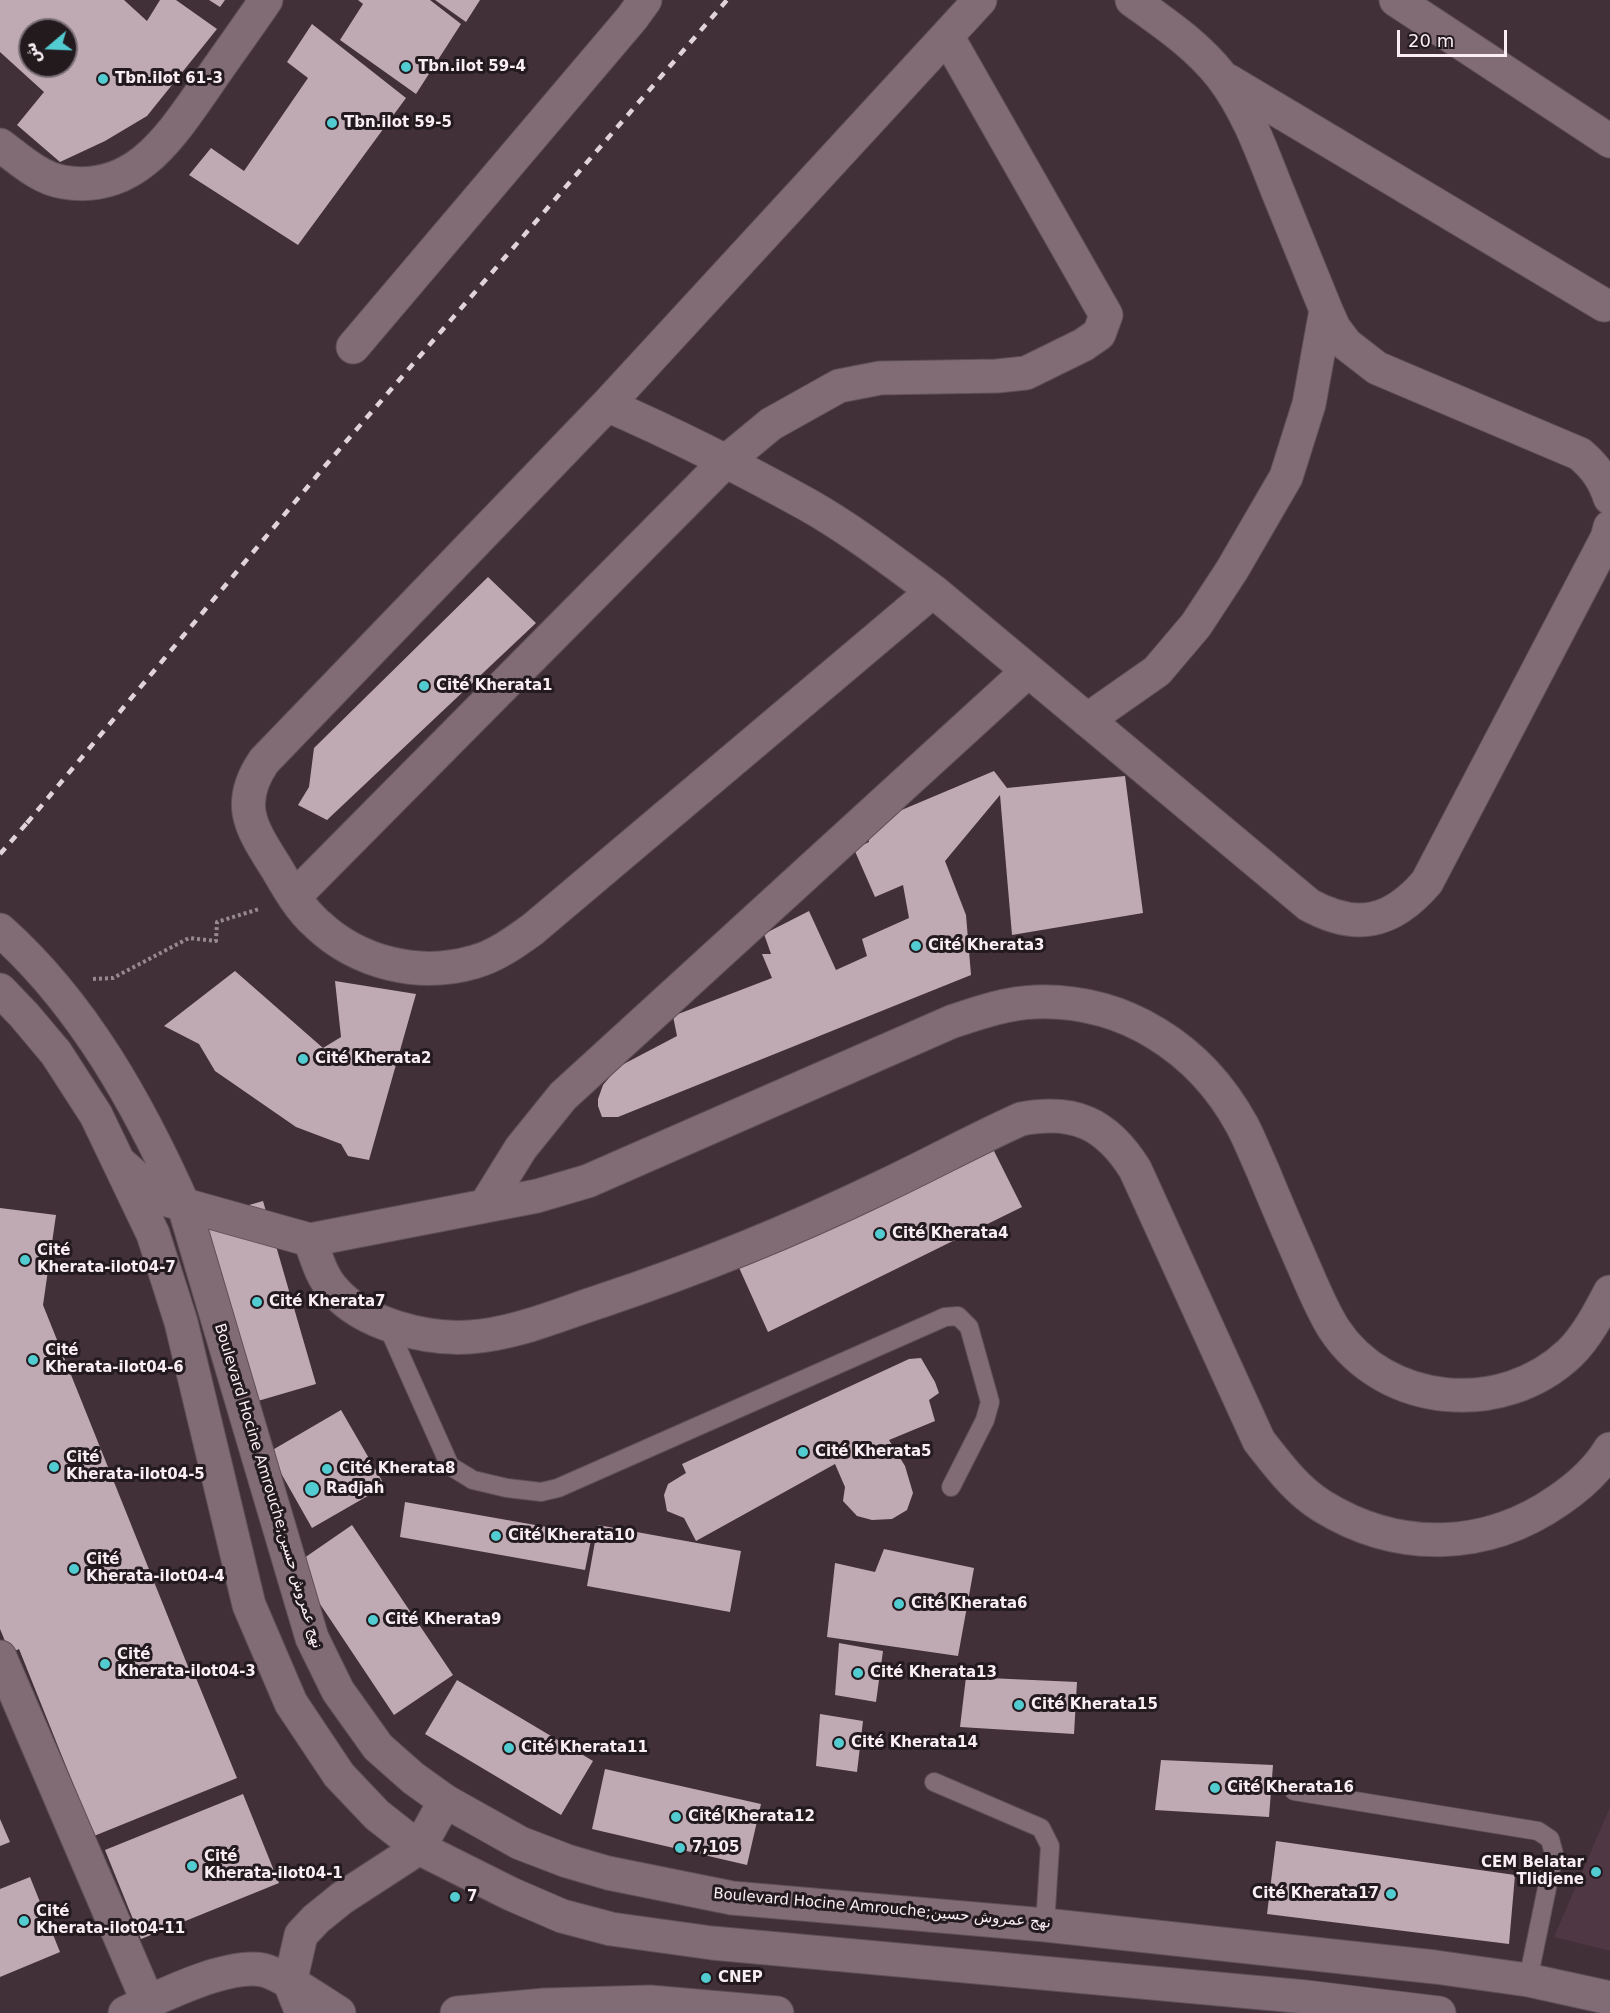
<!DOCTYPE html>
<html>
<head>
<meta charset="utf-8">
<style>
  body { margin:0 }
  #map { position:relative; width:1610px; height:2013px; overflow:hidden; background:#413038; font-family:"DejaVu Sans","Noto Naskh Arabic",sans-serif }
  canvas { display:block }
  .north { position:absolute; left:18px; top:18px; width:60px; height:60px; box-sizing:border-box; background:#231a1e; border:2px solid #796f74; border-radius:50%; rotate:251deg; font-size:16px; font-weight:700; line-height:24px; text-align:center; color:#faeef4 }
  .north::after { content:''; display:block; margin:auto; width:21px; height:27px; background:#52ccd1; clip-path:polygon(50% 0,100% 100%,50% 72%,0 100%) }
  .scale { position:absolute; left:1397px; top:30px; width:110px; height:27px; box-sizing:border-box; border:3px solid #faeef4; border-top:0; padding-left:8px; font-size:18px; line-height:21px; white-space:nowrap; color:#faeef4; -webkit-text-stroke:4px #231a1e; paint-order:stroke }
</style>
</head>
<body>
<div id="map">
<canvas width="1610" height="2013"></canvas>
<div class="north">ش</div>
<div class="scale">20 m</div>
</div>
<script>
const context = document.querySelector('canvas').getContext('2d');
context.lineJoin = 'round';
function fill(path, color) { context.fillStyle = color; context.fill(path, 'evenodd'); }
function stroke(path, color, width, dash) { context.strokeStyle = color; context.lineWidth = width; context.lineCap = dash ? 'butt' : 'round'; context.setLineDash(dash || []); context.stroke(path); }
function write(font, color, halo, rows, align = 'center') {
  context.font = font + ' "DejaVu Sans","Noto Naskh Arabic",sans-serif'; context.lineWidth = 6; context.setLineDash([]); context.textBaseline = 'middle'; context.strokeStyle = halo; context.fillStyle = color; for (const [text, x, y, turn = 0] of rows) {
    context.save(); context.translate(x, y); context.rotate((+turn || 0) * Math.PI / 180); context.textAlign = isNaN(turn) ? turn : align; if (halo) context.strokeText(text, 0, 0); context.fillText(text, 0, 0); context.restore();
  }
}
fill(new Path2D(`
  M1610,1807v144l-56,-14z`), '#4f3743');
fill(new Path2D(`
  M0,0h124l23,21 13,-21h16l41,29 -70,87 -42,25 -45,21 -43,-37 27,-33 -44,-40zM30,30h36v36h-36z
  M209,0h16l-5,7z
  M358,0h72l31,24 -45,70 -76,-54 23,-36z
  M435,0h45l-14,22z
  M312,24l94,74 -108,147 -109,-70 22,-27 33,23 64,-93 -21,-16z
  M488,577l48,46 -209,197 -29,-15 11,-18 5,-39z
  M994,771l13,17 118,-12 18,137 -131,22 -12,-140 -55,66 21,54 5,60 -353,142h-16l-4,-11v-7l5,-14 15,-18 59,-31 -4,-20 99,-38 -10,-24h9l-7,-20 45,-23 27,59 31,-14 -5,-17 47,-21 -6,-33 -28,12 -21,-48 15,-7 -2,-12 18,-13z
  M235,971l88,77 18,-11 -6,-56 81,13 -47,166 -21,-4 -7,-12 -45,-17 -81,-56 -16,-27 -35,-18z
  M989,1141l33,66 -254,125 -32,-71z
  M263,1201l53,183 -65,19 -54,-183z
  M0,1208l56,7 -13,90 150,374 3,-1 41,100 -143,58 -75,-187 -9,4 -10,-24z
  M921,1358l14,24 4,11 -10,7 6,21 -46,19 16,26 8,27 -6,17 -15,9 -20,1 -15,-4 -14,-15 2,-14 -10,-23 -139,77 -12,-23 -17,-7 -3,-16 4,-11 18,-11 -4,-9 227,-105z
  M341,1410l44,76 -73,42 -43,-76z
  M405,1502l187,33 -7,35 -185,-33z
  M352,1525l101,150 -59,40 -100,-150z
  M598,1525l143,26 -11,61 -143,-26z
  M884,1549l90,19 -16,88 -131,-19 8,-74 40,9z
  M839,1643l44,8 -7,51 -41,-7z
  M966,1677l111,5 -3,52 -114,-7z
  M457,1680l136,81 -32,54 -136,-81z
  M820,1714l43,7 -6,51 -41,-6z
  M1161,1760l112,5 -4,52 -114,-7z
  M605,1769l156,35 -14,61 -155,-36z
  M243,1794l36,89 -138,56 -36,-89z
  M0,1819l10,23 -10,4z
  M1276,1841l239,34 -6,69 -242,-30z
  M30,1877l30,75 -60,25v-88z`), '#bfa9b3');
const lane = new Path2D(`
  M387,1325l63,141 23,14 34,8 34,4 17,-4 387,-171 13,-1 11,11 21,75 -5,18 -34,67
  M934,1782l107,46 9,18 -5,79
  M1294,1791l244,40 12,8 4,15 -26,126`);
const street = new Path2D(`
  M1132,0c32,23 65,45 90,77 25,33 39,72 54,110 17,41 33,82 50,123l8,18 12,16 31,24 203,86c15,13 24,25 30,44
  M1396,0l214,141
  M1227,80l377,225
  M0,145c19,14 39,33 63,37 73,13 109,-48 145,-99 19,-28 39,-55 58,-83
  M353,347l279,-329 13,-18
  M607,405c69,30 136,64 201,100 44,25 84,56 125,86l376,314c48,26 83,18 118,-23l180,-344 3,-11
  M933,591l-400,338c-18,13 -37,27 -59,33 -55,16 -116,1 -157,-38 -17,-15 -29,-36 -40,-55 -25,-40 -43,-64 -13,-108l343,-356 373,-405
  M1087,720l70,-49 39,-46 36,-55 54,-93 23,-73 17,-94
  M294,897l431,-435 46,-38 68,-38 41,-8 117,-2 29,-3 57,-28 16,-11 7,-19 -159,-279
  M121,1164l32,28 14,8 143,40 227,-44 51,-15 363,-159c27,-9 55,-19 84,-20 89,-3 165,46 207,123 8,15 14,31 21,46 13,32 27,64 41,96 9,21 18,43 30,62 52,79 169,88 236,24 17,-17 29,-40 40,-61
  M485,1206l36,-58 42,-52 465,-425
  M310,1240c6,16 11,36 23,49 29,35 93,51 137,48 45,-3 88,-22 131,-36 96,-32 190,-70 281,-114 47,-22 92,-47 139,-68 53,-10 85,4 114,50l124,272c19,24 37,49 63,65 76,47 164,45 237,-6 19,-13 39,-31 51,-51
  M0,1657l148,345
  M125,2013c34,-16 101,-50 138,-43 19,4 58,32 76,43
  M302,2013l-12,-30 11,-48 15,-16 26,-21 77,-50 26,-47
  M457,2013l88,-8 105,-3 127,11`);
const secondary = new Path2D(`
  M0,930c83,74 139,175 184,276l128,432 26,53 40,56 35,31 32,23 75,42 47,18 41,12 124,25 313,27 390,42 93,13 82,18
  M0,990l24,25 32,38 40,62 57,119 28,88 68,283 42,98 48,72 38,40 42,33 92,46 51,22 49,13 101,14 594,54 133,16`);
stroke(lane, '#5f4f56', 20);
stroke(street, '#5f4f56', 35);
stroke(secondary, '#5f4f56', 35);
stroke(new Path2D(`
  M93,979l20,-1 76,-40 27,3 1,-19 42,-13`), '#978990', 4, [3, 3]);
stroke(lane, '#816c76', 18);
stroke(street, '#816c76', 33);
stroke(secondary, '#816c76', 33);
stroke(new Path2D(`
  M27,823l298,-357 402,-466
  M0,854l27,-31 -2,2`), '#e0d3d9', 4.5, [8, 8]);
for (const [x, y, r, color] of [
  [406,67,6,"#52ccd1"],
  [103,79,6,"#52ccd1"],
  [332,123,6,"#52ccd1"],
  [424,686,6,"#52ccd1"],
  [916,946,6,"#52ccd1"],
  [303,1059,6,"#52ccd1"],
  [880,1234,6,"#52ccd1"],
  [25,1260,6,"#52ccd1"],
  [257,1302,6,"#52ccd1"],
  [33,1360,6,"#52ccd1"],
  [803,1452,6,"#52ccd1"],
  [54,1467,6,"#52ccd1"],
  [327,1469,6,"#52ccd1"],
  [312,1489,8,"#52ccd1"],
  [496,1536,6,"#52ccd1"],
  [74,1569,6,"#52ccd1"],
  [899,1604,6,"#52ccd1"],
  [373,1620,6,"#52ccd1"],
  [105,1664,6,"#52ccd1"],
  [858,1673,6,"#52ccd1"],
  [1019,1705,6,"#52ccd1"],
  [839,1743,6,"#52ccd1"],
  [509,1748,6,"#52ccd1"],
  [1215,1788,6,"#52ccd1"],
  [676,1817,6,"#52ccd1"],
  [680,1848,6,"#52ccd1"],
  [192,1866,6,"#52ccd1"],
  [1596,1872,6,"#52ccd1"],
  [1391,1894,6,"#52ccd1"],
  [455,1897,6,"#52ccd1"],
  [24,1921,6,"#52ccd1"],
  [706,1978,6,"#52ccd1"]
]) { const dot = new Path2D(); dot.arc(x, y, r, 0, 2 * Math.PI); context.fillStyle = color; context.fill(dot); stroke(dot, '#231a1e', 2); }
write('bold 15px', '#faeef4', '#231a1e', [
  ["Tbn.ilot 59-4",418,67],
  ["Tbn.ilot 61-3",115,79],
  ["Tbn.ilot 59-5",344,123],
  ["Cité Kherata1",436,686],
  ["Cité Kherata3",928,946],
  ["Cité Kherata2",315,1059],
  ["Cité Kherata4",892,1234],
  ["Cité",37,1251],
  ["Kherata-ilot04-7",37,1268],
  ["Cité Kherata7",269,1302],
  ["Cité",45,1351],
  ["Kherata-ilot04-6",45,1368],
  ["Cité Kherata5",815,1452],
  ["Cité",66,1458],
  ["Kherata-ilot04-5",66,1475],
  ["Cité Kherata8",339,1469],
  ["Radjah",326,1489],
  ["Cité Kherata10",508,1536],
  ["Cité",86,1560],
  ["Kherata-ilot04-4",86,1577],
  ["Cité Kherata6",911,1604],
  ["Cité Kherata9",385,1620],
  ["Cité",117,1655],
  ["Kherata-ilot04-3",117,1672],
  ["Cité Kherata13",870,1673],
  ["Cité Kherata15",1031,1705],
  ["Cité Kherata14",851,1743],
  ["Cité Kherata11",521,1748],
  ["Cité Kherata16",1227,1788],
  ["Cité Kherata12",688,1817],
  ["7,105",692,1848],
  ["Cité",204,1857],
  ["Kherata-ilot04-1",204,1874],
  ["CEM Belatar",1584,1863,"right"],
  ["Tlidjene",1584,1880,"right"],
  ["Cité Kherata17",1379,1894,"right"],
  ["7",467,1897],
  ["Cité",36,1912],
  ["Kherata-ilot04-11",36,1929],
  ["CNEP",718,1978]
], 'left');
write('15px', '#faeef4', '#231a1e', [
  ["Boulevard Hocine Amrouche;نهج عمروش حسين",268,1486,73],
  ["Boulevard Hocine Amrouche;نهج عمروش حسين",882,1909,5]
]);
</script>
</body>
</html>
